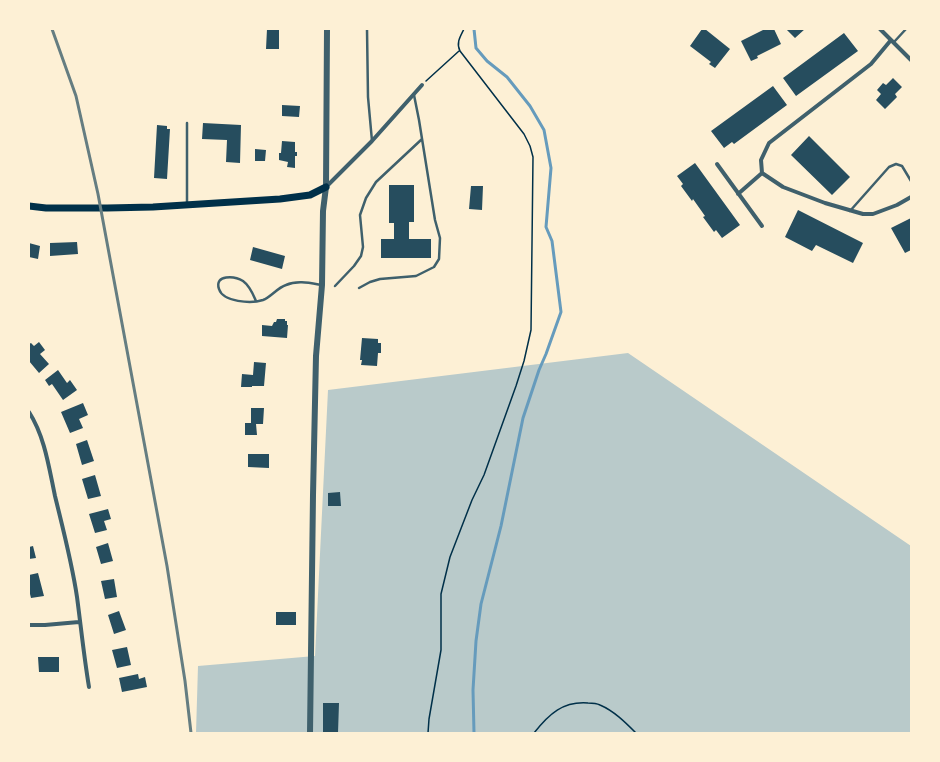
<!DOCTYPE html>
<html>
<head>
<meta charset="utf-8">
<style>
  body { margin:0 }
  #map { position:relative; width:940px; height:762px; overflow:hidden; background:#fdf0d5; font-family:Quicksand,sans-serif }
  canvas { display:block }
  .frame { position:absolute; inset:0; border:30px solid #fdf0d5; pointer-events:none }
</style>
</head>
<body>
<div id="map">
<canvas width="940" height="762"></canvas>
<div class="frame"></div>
</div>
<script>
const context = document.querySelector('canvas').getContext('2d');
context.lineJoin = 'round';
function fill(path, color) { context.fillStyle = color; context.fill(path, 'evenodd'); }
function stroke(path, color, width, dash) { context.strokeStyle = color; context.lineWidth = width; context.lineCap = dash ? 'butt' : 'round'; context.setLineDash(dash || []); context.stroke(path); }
fill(new Path2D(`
  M628,353l283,193v187h-715l2,-67 117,-10 13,-266z`), '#b9caca');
stroke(new Path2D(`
  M474,29l2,19 11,13 20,16 23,29 14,24 7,38 -5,59 6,14 9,71 -15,42 -7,16 -16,48 -22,108 -20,78 -5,37 -3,49 1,43`), '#669bbc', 3);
fill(new Path2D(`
  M267,29h12v20h-13z
  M702,29h3l25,20 -15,19 -6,-4 2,-2 -21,-16z
  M765,29h9l7,15 -24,12 1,2 -7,3 -10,-20z
  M786,29h19l-10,9z
  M844,33l14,18 -62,45 -13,-18z
  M893,78l9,9 -7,7 2,3 -12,12 -9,-9 5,-6 -4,-4 6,-7 3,2z
  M773,86l14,19 -53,39 -2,-2 -8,6 -13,-17z
  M282,105l18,1 -1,11 -17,-1z
  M203,123l38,2 -1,38 -14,-1 1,-22 -25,-1z
  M157,125l10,1v3h3l-3,50 -13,-1z
  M809,136l41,41 -18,18 -41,-40z
  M282,141l13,1v10h2v4h-2v12l-8,-1 1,-5 -9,-2v-7h2z
  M255,149l11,1 -1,11h-10z
  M695,163l45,62 -18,13 -6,-8 -2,2 -11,-15 2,-1 -12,-17 -1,2 -11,-15 2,-2 -6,-8z
  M389,185h25v37h-5v17h22v19h-50v-19h13v-16h-5z
  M471,186h12l-1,24 -13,-1z
  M798,210l65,33 -10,20 -37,-18 -4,6 -27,-14z
  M911,218v32l-6,3 -14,-25z
  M77,242l1,12 -28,2v-13z
  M29,243l11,3 -2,13 -9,-2z
  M253,247l32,9 -3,13 -32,-9z
  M277,319h8v2h2v4h1l-1,13 -25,-2v-11l10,1 2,-4h2z
  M362,338l16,1v4h3v10h-3l-1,13 -16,-1 1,-5h-2z
  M39,342l6,8 -5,4 9,10 -10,9 -10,-12v-17l2,-1 3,3z
  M254,362l12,1 -2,23h-12v1h-11l1,-13 11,1z
  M58,370l9,13 3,-3 7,10 -14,10 -11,-16 -3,2 -4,-6z
  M83,403l5,12 -9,4 4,9 -13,5 -9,-21z
  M251,408h13l-1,16h-7l1,11h-12v-12h6z
  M87,440l7,21 -12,4 -6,-21z
  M248,454h21v14l-21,-1z
  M95,475l6,21 -13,3 -6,-20z
  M340,492l1,14h-13v-13z
  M108,509l3,10 -7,2 3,9 -12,3 -6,-19z
  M108,543l5,18 -12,3 -5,-17z
  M33,546l3,12 -7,1v-12z
  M38,573l6,23 -13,2 -2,-8v-15z
  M114,579l3,18 -12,2 -4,-18z
  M119,611l7,19 -12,4 -6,-19z
  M276,612h20v13h-20z
  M127,647l4,18 -14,3 -5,-18z
  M38,657h21v15h-20z
  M138,674l1,5 6,-2 2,10 -25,5 -3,-14z
  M323,703h16l-1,30h-15z`), '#264d5e');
stroke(new Path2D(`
  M426,81l33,-30
  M428,733l1,-14 12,-69v-56l9,-37 22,-57 12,-25 32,-89 8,-25 7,-31 2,-173 -3,-11 -6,-12 -64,-83c-4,-8 0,-14 4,-22
  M534,733c15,-19 29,-32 54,-30 4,0 8,0 12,2 14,6 25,17 36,28`), '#003049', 1.5);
stroke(new Path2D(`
  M367,29l1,68 4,44
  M894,42l12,-13
  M187,205v-82
  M850,211l39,-44 7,-3 6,2 9,15
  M335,286l19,-20 7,-10 2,-9 -3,-32 6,-17 10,-16 46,-43
  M359,288l11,-6 10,-3 36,-3 18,-9 5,-8 1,-21 -5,-18 -16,-100 -5,-25
  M256,301c-3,-7 -6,-15 -13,-20 -8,-5 -29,-7 -24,8 4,13 32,15 44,11 8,-3 14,-12 23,-15 11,-5 24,-2 36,0`), '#3f606c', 2.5);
stroke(new Path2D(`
  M880,29l31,31
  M891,40l-20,24 -102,79 -8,17 1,13 21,14 42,16 38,11h10l24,-9 14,-8
  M717,164l45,62
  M326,187l46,-46 50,-56
  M738,194l24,-21
  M29,412c16,25 20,56 26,84 8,33 17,67 22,101 4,30 7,60 12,90
  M29,625h16l34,-3`), '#3f606c', 4);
stroke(new Path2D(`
  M310,733l3,-238 3,-139 6,-71 1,-74 3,-24 1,-158`), '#3f606c', 6);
stroke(new Path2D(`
  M29,206l17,2h61l46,-1 127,-8 30,-4 16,-8`), '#003049', 7);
stroke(new Path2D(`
  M52,29l24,67 22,98 69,372 18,115 6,52`), '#657d81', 3);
</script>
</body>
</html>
